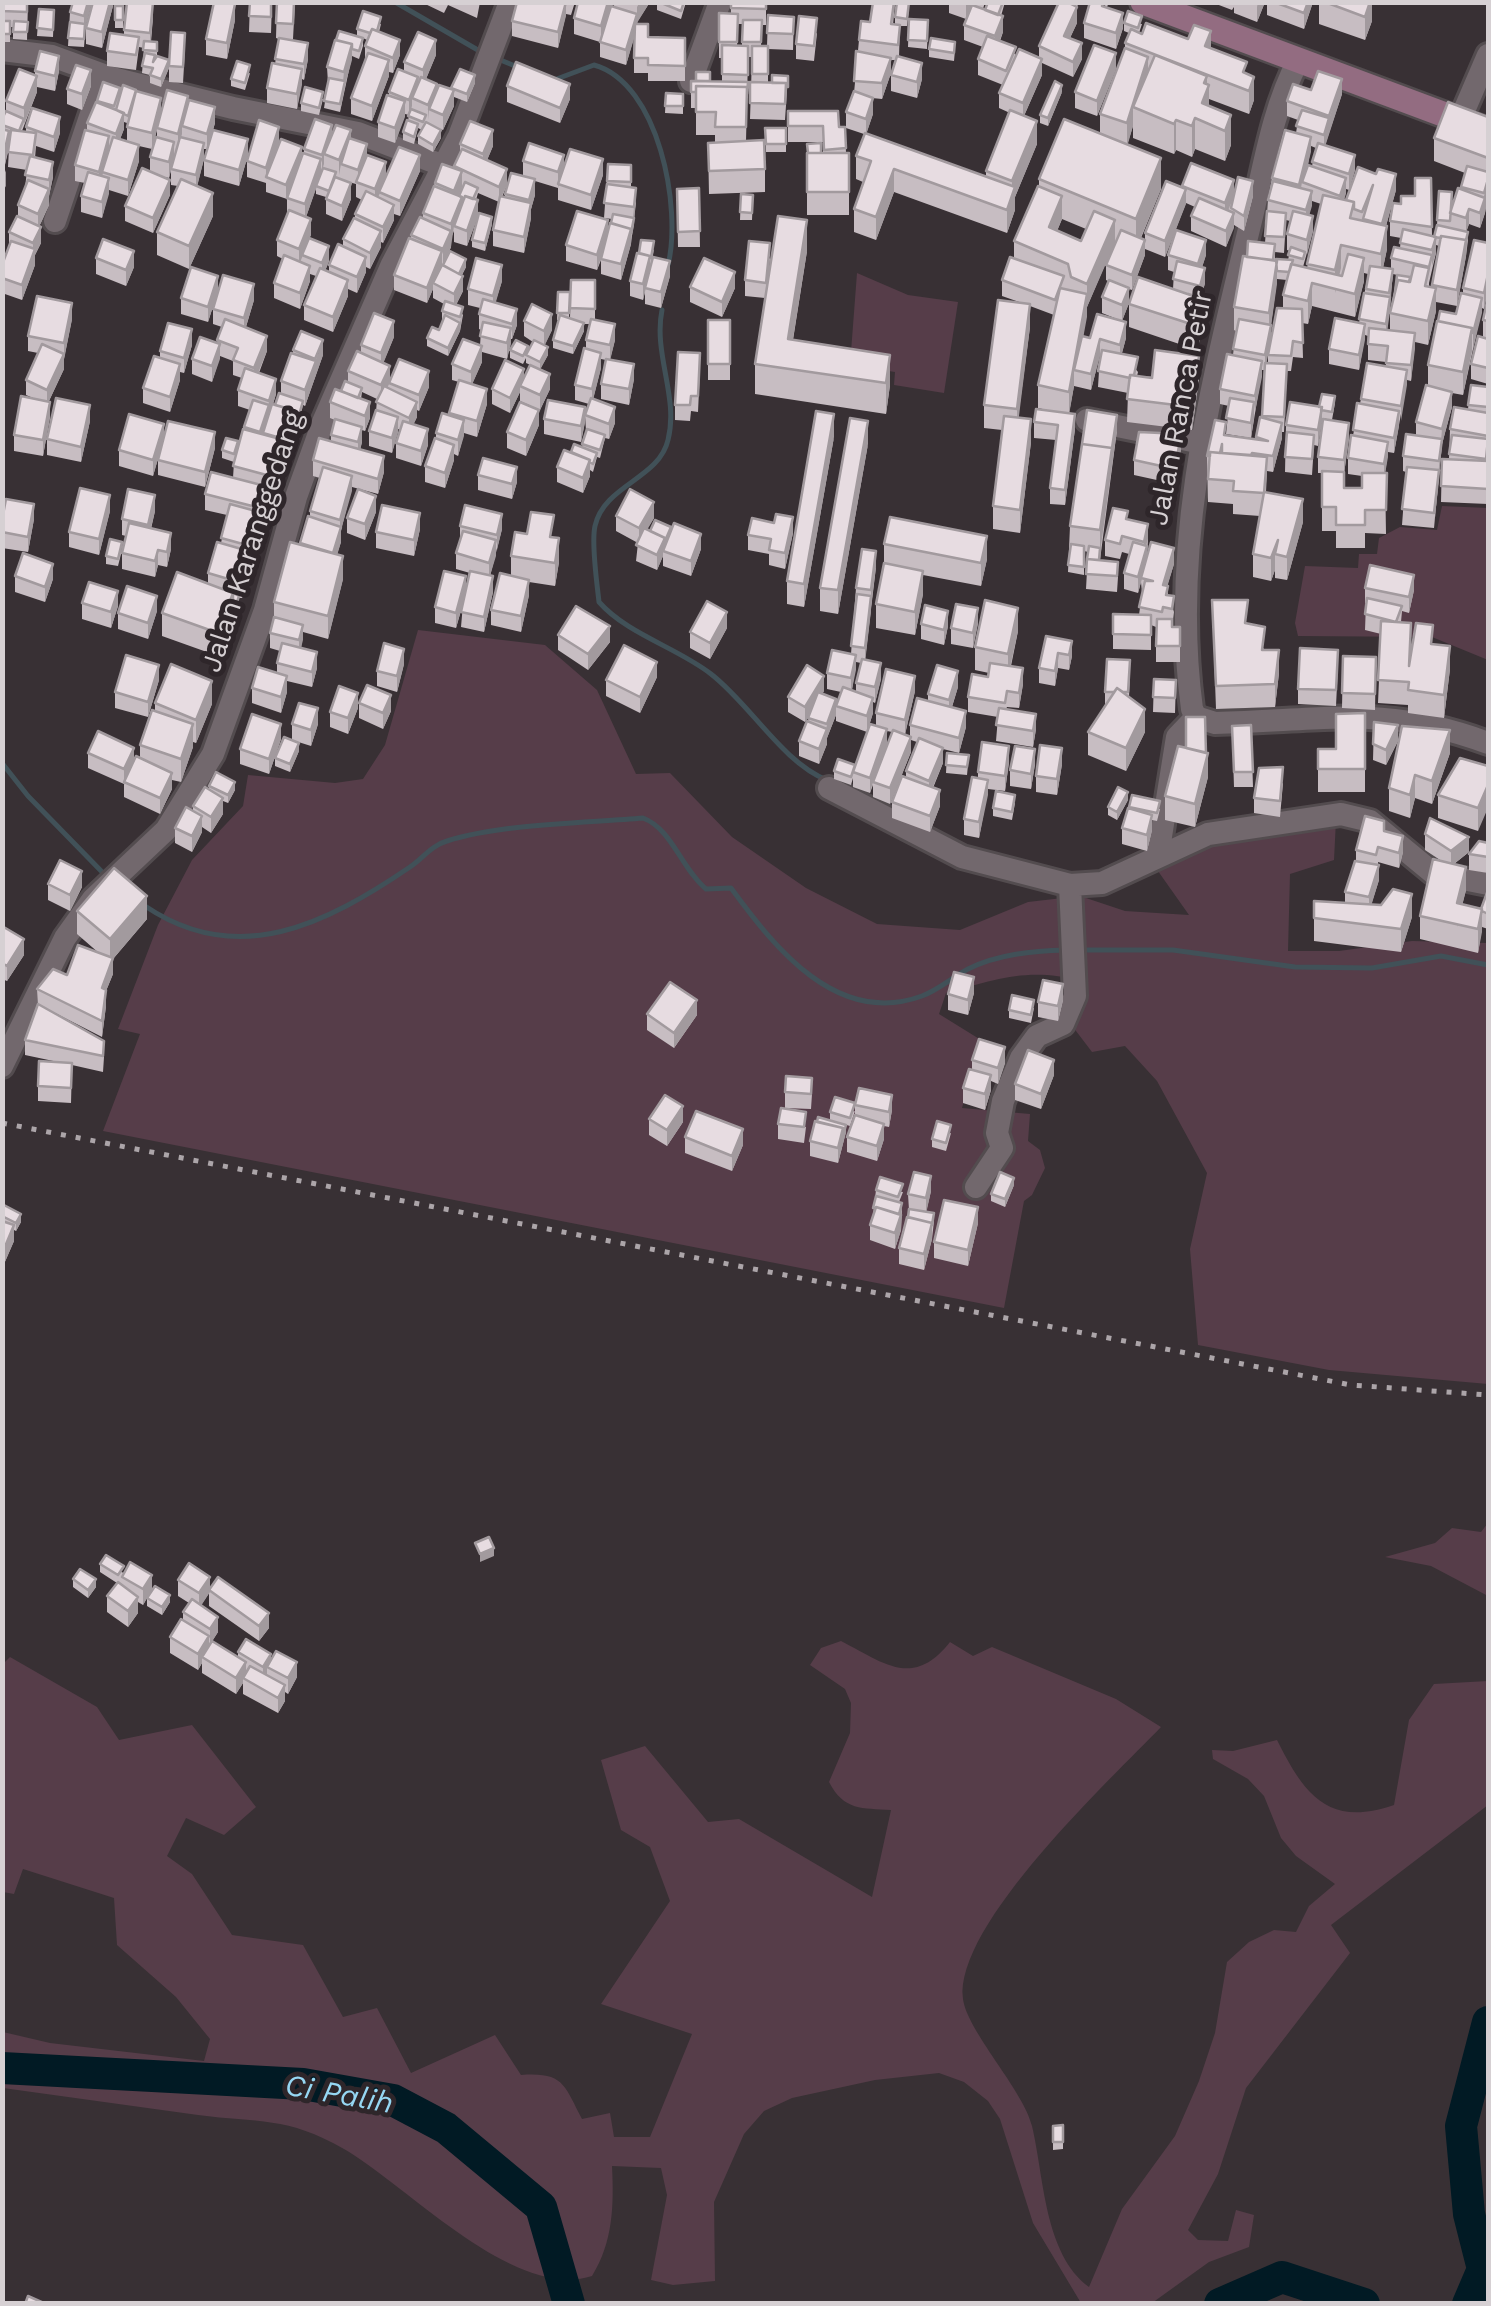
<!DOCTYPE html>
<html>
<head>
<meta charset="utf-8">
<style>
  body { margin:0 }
  #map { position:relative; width:1491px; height:2306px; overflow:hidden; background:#383034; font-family:"Work Sans",sans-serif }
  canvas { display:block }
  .frame { position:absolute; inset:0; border:5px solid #d6d0d3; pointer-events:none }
</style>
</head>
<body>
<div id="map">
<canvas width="1491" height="2306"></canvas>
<div class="frame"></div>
</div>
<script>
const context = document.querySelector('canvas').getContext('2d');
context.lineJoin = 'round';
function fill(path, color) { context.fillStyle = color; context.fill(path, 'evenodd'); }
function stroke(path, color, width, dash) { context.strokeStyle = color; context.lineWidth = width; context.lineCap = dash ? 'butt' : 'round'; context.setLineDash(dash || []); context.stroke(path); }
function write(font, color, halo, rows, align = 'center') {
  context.font = font + ' "Work Sans",sans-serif'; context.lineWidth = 10; context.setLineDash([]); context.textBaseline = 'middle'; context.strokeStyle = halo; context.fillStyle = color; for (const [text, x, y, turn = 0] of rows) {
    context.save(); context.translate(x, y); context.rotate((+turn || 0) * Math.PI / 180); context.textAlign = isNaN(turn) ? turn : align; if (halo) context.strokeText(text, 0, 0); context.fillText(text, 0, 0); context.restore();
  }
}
fill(new Path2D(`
  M857,273l51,22 50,7 -14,91 -50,-8 1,-13 -45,-7z
  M1442,506l46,2v152l-56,-23 -134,-1 -3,-13 10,-57 53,2 1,-14h18l2,-16 21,-11 37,3z
  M418,630l127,15 52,45 39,84 34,-1 62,64 74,51 71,36 83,6 68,-28 52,-6 45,15 64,4 -36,-51 68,-29 115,-15 -2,40 -44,14 -2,77h51l73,-10 76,2v441l-159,-14 -131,-25 -8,-96 17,-76 -50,-92 -32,-35 -33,6 -19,-25 9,-46c-54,-14 -84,-2 -136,12l-7,21 42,26 -19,68 68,6 -2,27 12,9 5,18 -13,27 -8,6 -20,107 -901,-177 37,-97 -22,-5 40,-104 34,-65 51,-54 5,-31 87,8 28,-4 22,-34z
  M1488,1523v73l-57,-30 -46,-9 50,-14 17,-15 29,4z
  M841,1641c43,22 72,48 109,1l23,14 19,-9 124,52 45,28c-50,52 -207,198 -198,272 4,32 61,92 69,127 12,50 12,128 57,161l33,-78 53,-73 24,-55 16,-48 12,-71 22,-20 25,-12 22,2 13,-26 26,-22 -39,-28 -15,-18 -17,-42 -16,-17 -35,-20 -1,-9 21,1 44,-11c27,54 51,88 117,65l15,-85 25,-36 54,-3v124l-157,120 19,28 -104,135 -28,86 -30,56 10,10 30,1 8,-31 18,5 -5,32 -40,15 -57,41h-71l-48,-80 -33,-104 -12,-18 -24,-19 -25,-9 -64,7 -83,18 -28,13 -20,23 -30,68 1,79 -42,4 -22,-5 16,-85 -6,-27 -49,-2c2,40 1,76 -20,110 -78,25 -184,-90 -248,-127 -57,-33 -86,-26 -146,-34 -65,-9 -130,-18 -195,-27v-56l47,11 154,18 6,-22 -34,-42 -59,-52 -3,-47 -91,-29 -9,25 -11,-2 -1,-227 8,-8 87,50 22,33 73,-15 64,82 -32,28 -38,-17 -19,38 25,18 40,61 71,10 40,72 34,-9 34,65 84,-38 26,40c43,-3 43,10 61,44l28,-6 4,24h36l42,-103 -91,-30 69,-103 -20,-54 -29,-17 -20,-70 44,-14 63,76 31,-3 133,78 19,-87c-29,-2 -47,1 -62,-28l21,-49 1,-30 -6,-14 -35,-24 11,-17z`), '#563d49');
stroke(new Path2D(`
  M395,2l88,51
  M498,59l22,9
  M554,80l40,-15c65,18 88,143 74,200
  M662,310c-9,44 17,87 6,130 -9,39 -64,45 -73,86 -4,17 2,57 4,76 28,32 79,46 112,72 39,30 72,89 116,106
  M2,763l26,33 80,82
  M145,906c93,63 181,18 265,-39 12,-8 22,-22 37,-26 52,-17 139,-18 196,-23 29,11 38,50 63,71l25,-1c44,60 106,139 191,108 16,-6 31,-19 46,-27 30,-15 65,-18 98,-19
  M1082,950h91l122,17 77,1 69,-12 47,9`), '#415158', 5);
stroke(new Path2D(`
  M2,2068l301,16 90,16 53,28 95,79 28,97
  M1220,2304l62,-27 82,27
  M1468,2304l15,-35 -14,-55 -8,-88 27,-104`), '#011a24', 32);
const minor = new Path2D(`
  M2,50l50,6 60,22 121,30 125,25 86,33
  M1298,61c-27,51 -35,113 -49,168 -38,158 -79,316 -57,480l4,8 19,6c107,-2 168,-19 273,20
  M691,81l29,-79
  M1460,120l28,-65
  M55,221l49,-146
  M1087,420l115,23
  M829,788l133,69 108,28 32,-2 106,-49 133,-20 29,7 63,52 55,11
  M1158,855l19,-118 19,-20
  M2,1066l63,-128 28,-39 73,-69 47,-76 52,-144 31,-113 27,-75 69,-158 67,-128 51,-134
  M976,1187l26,-39 -5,-15 6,-32 18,-43 16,-22 26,-12 12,-28 -5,-111`);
const secondary = new Path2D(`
  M1143,2l345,129`);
stroke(minor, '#534c4f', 28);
stroke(secondary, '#534c4f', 30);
stroke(minor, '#72686d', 22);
stroke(secondary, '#936c81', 25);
stroke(new Path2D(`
  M2,1123l1349,262 137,10`), '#aca5a9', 5, [5, 10]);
fill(new Path2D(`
  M2,2h26l-1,38 -14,-1v-12h-3v15h-8z
  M92,2l-7,26 -1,19 -16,-1 2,-34z
  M93,2h21l-12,46 -16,-4v-16z
  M250,2h22l-1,31 -22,-1z
  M277,2h18l-2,37h-7l22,20 -4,21 -2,-1 -5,30 -30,-6v-15l8,-24 4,-25 -3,-1z
  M421,2h59l-3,16 -29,-13 -4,8z
  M517,2h58l-4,13 -5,-1 -8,34 -46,-12v-15z
  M614,2h36l-13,20 11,15 37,1v43h-37v-8h-14v-36l-8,28 -26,-8v-15l-26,-8v-16l40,-11z
  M657,2h29l-5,17 -24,-9z
  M731,2h35v23h-4l-1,21h6l1,-31 26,2 -1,33 -25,-1v34h4l16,-7 -3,44 -35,-1 2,-62h-4l-2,84 19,28v23l-56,2 -1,-51h7v-8h-19v-27h-5v-16l19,-11h12v-23h-3v-45l12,1zM738,24h4v22h-5z
  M895,2l-2,23h2v-8l14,-8 -2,17h-7l-1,31 23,22 -5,19 -26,-7v-16l5,-15h-5v13l-9,26 -10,-1 1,16 -7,20 120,42v-5l24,-58 -11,-5v-15l4,-8 -25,-10v-16l5,-12 -19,-7v-15l11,-19v-4h10l-2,7 2,1 3,-8h17l-4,14 2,16 -3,9 16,14 23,3v-12l19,-41 -8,-3h29l-2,5v16l-7,15 12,21 -9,18 -31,-14v12l-18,41 13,28 -22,53v13l-8,23 -113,-41 -18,48 -22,-8v-23l9,-27 -7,-3v-23l8,-22 -18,-6v-16l8,-19 5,-53 11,-18z
  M949,2h23l-6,17 -17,-6z
  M1109,2l-2,5 16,21 -7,21 -32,-11v-15z
  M1211,2h54l-8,20 -23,-9v-6l-2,3z
  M1267,2h46l-9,27 -37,-14z
  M1319,2h53v19l-7,19 -46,-16z
  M115,6h8v22h-8z
  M39,9l15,1 -1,27 -16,-1z
  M153,17l-2,25h6v15l12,11 -8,19 -11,-4v-8l-8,-2 2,-25 -5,-1 -3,23 -29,-4v-15l17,-16v-5z
  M909,19l19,1 -1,29 -19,-2z
  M235,20l-8,39 -21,-4v-16z
  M1124,23l18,1 -3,9 72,15 36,26 7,26 -5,14 -40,-15v7l22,9v30l-6,16 -30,-12 -3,8 -16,-7 -2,4 -41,-16v-12l-6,19 34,44 -20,49 4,2v-7l37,-46 52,8 19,1 -9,35 -10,-6 -8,22 -35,-16v-15l4,-9 -9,-4 -21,54 -20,-8v6l-13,35 -3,-1v14l-7,18 -20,-8v-16l6,-16 -2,-1v-15l10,-24h-1l-28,66 -4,29 7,2h36l-4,15 16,19 -1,4 62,3 -7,51 -65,-8 1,-29 -30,-6 2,-32 -9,35 -17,-4 -5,27 6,16 -10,76 -15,-1v-16l6,-48 -22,-2v-16l13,-12 -9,-2v-23l16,-70 -24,-9v21l-12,91 13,24 -11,91 -27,-4v-23l9,-76 -18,-2v-23l38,-102 -20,-7v-16l12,-21v-18l25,-55v-7l61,-45v-20l25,-66v-5l4,-10 -5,-2zM1062,219l24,10 -5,12 -24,-10z
  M381,24l-2,8 21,23 -7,18 -4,-1v4l-17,45 -21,-7v-16l14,-36v-16l2,-6 -4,-2v8l-4,13 -7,-3 -12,56 -16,-4 4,-25 -1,-16 30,-31v-7z
  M817,33l-3,28 -18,-2v-15z
  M185,49l-2,34 -14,-1v-16z
  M929,49l26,1 -1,11 -25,-4z
  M436,55l-10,24 11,11h14v-2l24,-5 -8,19 -13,-5v9l-11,24 -6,-2 4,10 -8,14 -15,-8v-8l4,-6 -4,-2 -4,16 -11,-4v-8l5,-11 1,-6 -4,-1 -10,29 -17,-6v-15l11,-26v-4l15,-21v-9z
  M1116,69l-19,47 -22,-8v-16z
  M35,71h24l-4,20 -18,-4v5l-15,39 4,1v-5l34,6 -6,19 -18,-6 -1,12 18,19 -4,19v9l-10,22 2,16 -6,12v10l-13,35 -20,-7v-28l7,-18v-15l9,-15v-12l7,-17 2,-18 -19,-3 1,-19 -5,21 2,16 -4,10v-76l4,-8v-10l29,-25z
  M250,73l-5,17 -14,-4v-7z
  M91,86l-9,24 -15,-6v-15z
  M507,86l63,13 -10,24 -53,-21z
  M1311,90l31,4 -17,51 30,25 -6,20 -3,-1 -2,11 52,-10 -10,36 1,23 -4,19 8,1v-11l9,-10 1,-10 -11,-2v-15l11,-17 14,-8 16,-18 1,58 2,1 3,-12 2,-34 12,20 10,-22 4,-16 -31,-12v-23l54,-21v78l-3,18 -5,15 -11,-4 -3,8 2,8 -2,16 -9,50 -21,-4v9l-8,34 -13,-3 -4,39 -4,-1 -13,73 -6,-1 -3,21 1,61 -21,-1v15h-29v-17h-14v-58h-4v-16l31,-19 -5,36v14h18v-12l-14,-2v-16l13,-59 25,-32v-5l-18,-2v-24l-3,-1 -6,35 -30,-6v-15l30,-26 9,-49 -4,-1v8l-9,36 -43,-11 -4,18 -6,-1 1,35 -10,-1 -2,14h-4l-3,61h-2v6l-9,34 -6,-1 -1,21 37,30 -16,58 -12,-2v-8l-4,11 -18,-4v-23l7,-38 -27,-2v-10l-25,-2 -1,-46 19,-20 30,3 6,-21 2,-48h-2l-11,68 -25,-4 3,-28 -9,-2v-15l13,-34 3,-24 -2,-1v-23l13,-51 18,-13 3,-43 4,-22 24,-45 2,-13 -11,-4v-15zM1311,146l5,2 -4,18 -4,-1zM1312,201l9,3 -14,64 -4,-1 10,-36 -4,-16zM1286,220l4,1 -3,13v16l3,1 -2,9 -13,1v-9l9,1zM1436,245l3,1 -7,41h-3v-4l7,-30zM1393,274l4,1 -7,38v18l-3,-1zM1277,279l10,1 -4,15v13l-15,47v8h-2z
  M136,91l25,21 27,-7 27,18 -2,7 35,25 -9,31 -35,-10v-16l3,-11h-3v10l-7,27 16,30 -24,53 -32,-14v-23l21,-46 -7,-1v-16l3,-10 -5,19 -9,-2 10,19 -17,38 -28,-12v-15l25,-35v-14l7,-20v-7l-5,19 -13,-3v15l-11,35 -19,-6 -7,28 -21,-6v-16l4,-13 -10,-2v-16l12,-35v-7l10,-21zM124,122l3,1v18l-7,-2 4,-10z
  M1062,92l-14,34 -8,-3v-8z
  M666,93l17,1v20l-18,-1z
  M323,99l-4,16 -18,-4v-8z
  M788,111l51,16h6l1,26h3v62h-42v-71l16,9v-11h-35z
  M765,128h21v24h-20z
  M332,133l19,6 35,39 34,-7 -20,45 -6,-2v6l-11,23 -2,-1v5l-11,22 -4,-2v5l-9,21 -9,-4v7l-15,36 -29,-12v-15l12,-29 -6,-2v7l-10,28 -26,-11v-15l9,-24 -6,-3v-16l10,-26v-15l-21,-7v-9l-19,-6v-16l32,-19 23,14 2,-2v-5zM345,181l11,3v13l6,3 -7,14v4l-12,21v8l-14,18v7l-4,-1 4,-10 -20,-23 2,-3 -5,-18 10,-29v6l10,3v17l16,7 9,-22z
  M460,144l33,2 -6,14 20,25 -5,12h3v-3l18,-18v-15l80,14 -12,35 -33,-10v-12l-23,-7v14l-4,14v9l-7,35 -31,-7v-16l6,-28 -21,-9 -2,7 2,16 -11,30 -13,-4v-11l-3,7v9l-7,17 22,3 -4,8 1,16 -7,14 7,10 -3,16 -12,25 -21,-10v-8l12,-8 4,-11h-1v-8l2,-7 -11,-6v-9l-6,14 -33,-13v-15l17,-36v-4l12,-16v-6l12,-30 19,-14 6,-16z
  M608,164l23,1v22l5,16 -5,41 -10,36 -20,-6v-14l-4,10 -31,-9v-16l42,-13 4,-13 -8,-1z
  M699,188l1,59h-22l-1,-58z
  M741,194l12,1 -1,25h-12z
  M492,224l-7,27 -13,-4v-7z
  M1488,243v47l-4,19 -2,-1 -19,87 -11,-2v14l-10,37 -8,84 -32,-3 4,-53 -3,-1v-15l13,-20v-14l12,-36v-21l28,-51 7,-20v-6z
  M654,249l-2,12 18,15 -9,32 -16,-4v-12l-2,8 -13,-4v-15z
  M807,251l-14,89 97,45 -4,29 -131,-20v-30l10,-66 -20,-2v-16l25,-22 -2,21z
  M1168,255h38l-4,12 3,16 -4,15 8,9 -12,43 -68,-23v-23l44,-15 1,-17 -6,-2z
  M96,258l38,9 -8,19 -30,-12z
  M571,280h24v39l20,21 -5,19 24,20 -5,26 -28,-6v-15l5,-24 -5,-1v9l-8,31 22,24 -6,16 -4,-1 -5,20 -3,-1 -4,15 -3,-2v6l-7,17 -26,-11v-15l14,-15 11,-5 4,-16 -1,-16 4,-11 -14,-4v-15l11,-36v-9l4,-16h-6v7l-11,23 -20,-6v-8l6,-20h-2l1,-28h12l-1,26h1z
  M502,281l-7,22 22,22 -5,14h-1l-4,20 -25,-7v10l-10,22 15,20 -10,33 -13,-4 -6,23 -4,-2v6l-9,28 -20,-6v-16l11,-28v-5l13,-18 10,-33 -7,-2v-16l28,-18 1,-16 -2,-1v-15l1,-6 -12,-3v-16z
  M690,287l45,1 -13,29 -32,-15z
  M218,291l-10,31 -27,-8v-16z
  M1488,297v87l-17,-5v-15l12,-27v-17z
  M254,300l-8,27 21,24 -8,22 17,21 -3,10 2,1 6,-12v-12l12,-27v-4l30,5 -18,51 -2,-1 -4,18 -6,-2 -19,79 -9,-2 -2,15v16l-9,33 -2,-1v6l-10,31h-3l-3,15 -3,-1 -15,44 -56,-20v-23l46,-29v-11l13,-30 6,-28 -22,-5v-16l28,-16 1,-16 -12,-4v-8l16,-3 12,-37 -12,-4v-16l4,-12 -9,-3v-14l-13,-5 -8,26 -20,-8v-15l25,-16 5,-16 -9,-3v-15z
  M72,319l-8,40v10l-15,32 1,16 -7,39 -29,-5v-16l19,-37 -7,-3v-15l12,-27 -10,-2v-15z
  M708,320h22v60h-22z
  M524,321l28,9 -8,16 4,9 -8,14 10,20 -10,21 -20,-9v-9l-10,21 -18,-9v-15l32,-11 11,-11 -9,-4v-5l-3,6 -13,-6v-8h18l5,-8 -9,-6z
  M394,337l-11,26 7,17 39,7 -10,24 -2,-1v7l-4,8 15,20 -7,21 -25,-8v-15l4,-13 -2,-1 -6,24 -23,-7v-15l7,-19 1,-13 -15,-7 -1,7 9,19 -5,13 -3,-1v12l-2,8 24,22 -6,22 -26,-7 -11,43v12l-4,12 6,25 -15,60 -25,-7 -2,16 16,20 -5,19 -25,-6v11l-6,21 -29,-10v-15l25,-15v-10l3,-12 -10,-3v-15l4,-16v-15l26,-57 10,-28v-6l10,-33 -7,-2v-16l18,-19v-6l4,-15 -5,-2v-16l18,-20v-11l13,-18v-8z
  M192,345l-8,28 -4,-1v8l-10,32 -27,-9v-15l17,-30v-7z
  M700,369l-2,43 -7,-1 -1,10 -15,-1v-15z
  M1471,385l17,2v117l-47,-2 1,-43h7l1,-30 18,-20z
  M1335,403l-3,17 -10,-2 -4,28 -4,-1 -2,30 -27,-3 1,-47 33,-18z
  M544,419l41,3 -4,20 -37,-8z
  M90,421l-9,41 -34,-7v-16z
  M539,425l-13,31 -19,-8v-16z
  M1117,430l-17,130 18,17 -1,15 -31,-3 2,-37 -4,-1v24l-16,-3 2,-46z
  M834,437l-30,170 -17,-3v-23z
  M164,438l51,10 -10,39 -47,-12v-15l3,-12 -8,28 -34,-10v-16z
  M868,444l-30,170 -18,-3v-23z
  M1181,449l-6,35 -41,-9v-15z
  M478,475l39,7 -5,17 -34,-9z
  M110,511l-11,44 -30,-8v-15z
  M155,511l-4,18 20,20 -4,18 -9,-2 -3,12 -33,-8v-16l4,-17 -4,-1v-16z
  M376,512l-11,28 -18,-7v-15z
  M616,516l38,2 -7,11 54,20 -10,27 -28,-10v-10l-6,14 -21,-9 2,-18 -22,-12z
  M34,519l-6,33 -26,-4v-28z
  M1128,519l20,20 -1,19 27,6 -7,22 1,9 6,17 -2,15h8v35h-24v-35l-5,-2v25l-38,-1v-35l26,1 3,-22 -1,-11 -3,11 -14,-4v-16l5,-19 -7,-2 -2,7 -15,-3v-16z
  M460,526l42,3 -12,47 3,16 -9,40 -23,-5 2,-23 -7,24 -21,-5v-16l31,-17 4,-17 -14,-4v-16l4,-14z
  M420,529l-6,27 -38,-8v-16z
  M793,533l-8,36 -16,-4v-11l-21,-4v-15z
  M554,538l5,24 -4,24 -26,-4v13l-8,37 -30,-7v-15l20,-35v-19z
  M884,544l103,15 -6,27 -58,-11v19l-8,41 -39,-7v-24l8,-41z
  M122,550l-4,16 -12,-2v-8z
  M876,567l-11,93 16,19 -6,24 -2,-1v11l-6,19 -31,-11v-15l5,-14 -14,-3v-16l24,-19 5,-66zM856,662l5,1 -5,20v9l-4,-2z
  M15,576l38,3 -8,23 -30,-10z
  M1365,588l49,2 -5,23 -7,-2 -1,11 10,34 22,-12 17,25 -6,49 -36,-5v-8l-30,-2 3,-69 -16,-4 1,-27h-1z
  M1212,600l36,24 31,49 -4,34 -59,2z
  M82,603l36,3 -7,22 -29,-9z
  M157,611l-9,28 -30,-10v-16z
  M978,623l-5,25 -22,-4v-16z
  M921,624l27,2 -4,19 -23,-6z
  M727,628l-17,31 -20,-11v-16z
  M1018,631l-7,35 12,18 -4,24 -12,-1 -1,2 30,20 -3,18 -37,-6 2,-24 -30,-5v-15l20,-20 1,-4 -14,-3v-23z
  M558,635l52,7 -22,28 -30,-20z
  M1046,636l26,20 -3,14 -11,-2 -3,18 -16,-3v-15z
  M1343,656l33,1 -1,53 -33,-2z
  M404,664l-7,28 -20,-6v-15z
  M1338,665l-2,41 -38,-2v-15z
  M1130,676l-1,21 16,35 -19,39 -38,-16v-23l17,-27v-13z
  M657,677l-17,36 -34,-17v-16z
  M1154,679l22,1 -1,33 -22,-1z
  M159,680l-11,37 -33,-9v-16z
  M958,687l-6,20 14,20 -7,26 -16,-4v14l-10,25 7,18 -10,26 -38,-14v-16l14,-24v-7l11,-29 -6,-2v12l-21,52 -17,-7v-12l-3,8 -17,-6v-9l-2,7 -17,-6v-8l21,-6 21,-39v-13l39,-22 -10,43 5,2v-11l18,-24v-7zM887,731l5,1 -7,18z
  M1488,690v30l-2,-1v-24z
  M824,691l-2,3 14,21 -9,23v6l-8,20 -20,-8v-15l9,-20 1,-5 -4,6 -17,-10v-15z
  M155,703l57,1 -16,39 -3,-1v5l-12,35 -9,-2v9l-12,25 -36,-17v-13l-36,-16v-15l46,9 6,-4v-13l15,-34z
  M359,703l32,8 -8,18 -24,-11z
  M358,708l-10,26 -18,-7v-15z
  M1365,713v79h-47v-43h18z
  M1374,722l24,19 -12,24 -13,-5z
  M292,724h26l-7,22 -19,-6z
  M1251,725l2,62h-19l-2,-61z
  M281,739l-12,35 -29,-10v-15z
  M299,751l-9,21 -15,-6v-8z
  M947,753l22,2 -2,20 -21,-2z
  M1206,753l2,24 -13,50 -30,-7v-24z
  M1450,753l-18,51 -17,-6 -5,20 -21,-7v-23z
  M1009,762l-4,29 -17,-2 -9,49 -15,-3v-16l14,-41v-6z
  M1035,764l-4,25 -21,-3v-16z
  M1062,764l-5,31 -21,-3v-16z
  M1488,766l-10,65 -40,-13v-23z
  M1283,783l-3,34 -26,-4v-15z
  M209,786l26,4 -7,13 -5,-2v13l-12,19 -9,-6v5l-10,20 -17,-9v-15l18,-17v-5l16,-17z
  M1128,800l-11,20 -9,-5v-8z
  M1015,803l-3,17 -19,-4v-8z
  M1128,808l32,1 -3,12 -5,-1v10l-5,21 -25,-7v-16z
  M1384,831l19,21 -4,16 -21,-6 1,18 -8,25 41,12 -11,35 -87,-11v-40l31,2v-11l11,-31v-11z
  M1425,834l44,18 -15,12 12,26 -4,15 19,4 7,-19v39l-6,-2 -4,26 -58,-14v-23l23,-54 -18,-12z
  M1488,843v30l-19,-3v-16z
  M48,884l34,3 -12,24 -22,-11z
  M77,911l70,8 -34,40v15l-7,17v15l-4,31 -49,-25 51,45 -1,15 -31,-7 -1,38 -33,-2v-15l20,-24 -33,-7v-15l13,-35 -1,-16 30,-14 33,-21 -23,-20z
  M2,926l22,29 -17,26 -5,-2z
  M974,993l-6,22 -20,-5v-16z
  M1063,1000l-5,21 -20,-4v-15z
  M1034,1008l-3,15 -22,-5v-8z
  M647,1014l50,1 -23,33 -27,-18z
  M972,1060l33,3 -7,21 -7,-3v9l-6,20 -22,-7v-15l9,-18z
  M1054,1075l-13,34 -26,-9v-16z
  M785,1092l27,2 -1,15 -26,-1z
  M855,1105l37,5 -3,17 -5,-1v13l-7,22 -30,-9v-15l8,-22z
  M855,1111l-5,15 -20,-6v-8z
  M649,1119l34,3 -16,24 -18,-11z
  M778,1124l28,3 -2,16 -26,-4z
  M846,1132l-8,31 -28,-7v-15z
  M951,1133l-5,18 -14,-4v-8z
  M685,1137l58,8 -11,26 -47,-18z
  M1014,1185l-9,22 -14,-6v-7z
  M876,1190l27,2 -4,10 3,9 -1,19 -6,19 -25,-9v-15l3,-10z
  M931,1191l-5,21 8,9 -2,18 -8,31 -25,-6v-16l10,-38 -1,-16z
  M2,1204l19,18 -5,9 -2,-1v11l-10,23h-2z
  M978,1223l-10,43 -34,-8v-16z
  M100,1564l24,9 46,29 -8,13 -15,-9v-8l-4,7 -5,-3v11l-10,14 -21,-15v-16l10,-13 -17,-11z
  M73,1579l23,8 -8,11 -15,-11z
  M178,1580l32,9 59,39 -10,13 -50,-35v-13l-8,12 17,27 -6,9 26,16v-5l33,9 26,16 -9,17 -3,-2v9l-7,12 -35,-19v-11l-7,11 -34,-21v-10l-4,7 -28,-17v-16l13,-16v-9l6,-9 -11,-7z
  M1063,2125v24l-10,1v-24z`), '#c7bdc2');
fill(new Path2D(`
  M88,2h4l-7,26 -1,19v-31z
  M110,2h4l-12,46v-16z
  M153,2v15l-3,31v-15z
  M566,2v14l-8,32v-16z
  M608,2h5l-12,40v-16z
  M640,2h10l-13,21v-16z
  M966,2h6l-6,17z
  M1258,2h7l-8,20v-15z
  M1308,2h5l-9,27v-16z
  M1370,2h2v19l-7,19v-23z
  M235,4v16l-8,39v-16z
  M1077,7v16l-13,28v-15z
  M1123,13v15l-7,21v-16z
  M637,14v15l-11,36v-15z
  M1003,16v16l-8,20v-16z
  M1211,31v23l-6,-8z
  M400,40v15l-7,18v-15z
  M436,40v15l-13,31v-16z
  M308,43v16l-4,21v-16z
  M1082,43v16l-9,18v-15z
  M352,44v16l-7,25 -5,27 4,-40z
  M1116,53v16l-19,47v-15z
  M59,56v15l-4,20v-15z
  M1148,57v23l-15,27v19l-6,21v-24z
  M891,58v15l-9,26v-16z
  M1042,59v16l-19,43v-15z
  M169,60v8l-8,19v-8z
  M389,60v16l-17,45v-15z
  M922,63v16l-5,19v-16z
  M302,69v16l-5,24v-15z
  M91,70v16l-9,24v-16z
  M475,75v8l-8,19v-8z
  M37,76v16l-13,32v-16z
  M1207,76v16l2,-7v31l-7,5 2,-38z
  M418,77v15l-6,6v8l-3,9v-15z
  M1254,77v23l-5,14v-23z
  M1342,79v15l-18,56v-15z
  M437,84v15l-8,10 -1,11v-15z
  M570,84v15l-10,24v-15z
  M1062,85v7l-14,34v-8z
  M454,90v16l-11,24v-15z
  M188,96v16l-6,14v8l-4,15v-15z
  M161,98v15l-9,36v-16z
  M873,98v16l-7,21v-16z
  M405,101v16l-10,26v-15z
  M215,107v16l-8,26v-15z
  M124,113v16l-8,21v-16z
  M1231,115v30l-6,16v-30z
  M60,117v16l-6,19v-15z
  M1195,118v31l-3,8v-31z
  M1176,120v30l-2,4v-30z
  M1037,121v23l-22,53v13l-8,23v-23l5,-14v-15z
  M332,125v15l-8,14v10l-2,6v-15z
  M279,127v15l-13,35v-9z
  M351,130v16l-10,18 -2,11v-15z
  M441,130v8l-8,14v-7z
  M493,130v16l-10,24v-16z
  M9,131v15l-6,27v-15z
  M109,136v16l-10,35v-15z
  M1311,137v15l-8,31 -1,-1 -3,18v-15z
  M248,139v16l-9,31v-16z
  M174,142v15l-5,21v-16z
  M204,143v16l-8,32v-16z
  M367,144v15l-9,26v-15z
  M139,145v16l-11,35v-16z
  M302,147v15l-16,38v-15z
  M420,155v16l-20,45v-15z
  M564,155v15l-6,18v-16z
  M1355,155v15l-6,20v-16z
  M1161,158v31l-25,60v-30z
  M321,159v16l-16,45v-16z
  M603,159v16l-12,35v-15z
  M53,162v15l-4,19v-16z
  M386,162v16l-11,27v-16z
  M507,169v16l-8,17v-15z
  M894,169v23l-18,48v-23z
  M6,170v15l-4,10v-15z
  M462,171v16l-8,19v-15z
  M1396,174v16l-14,50v-16z
  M109,178v16l-7,24v-16z
  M1346,178v16l-6,17v-15z
  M535,179v16l-4,14v9l-7,35v-16l5,-24v-13z
  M1488,179v16l-3,18 -5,15v-15z
  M170,180v15l-17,38v-15z
  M1234,180v16l-9,22v-15z
  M1253,181v15l-9,35v-15z
  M351,183v16l-9,22v-15z
  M636,188l-2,38 -3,14 3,-33z
  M49,189v16l-11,24v-15z
  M1186,189v15l-21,53v-16z
  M1312,191v15l-6,20v-16z
  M213,193v23l-24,53v-23z
  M1062,196v23l-13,31v-23z
  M462,197v15l-8,14 -3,21 -8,18v-16l8,-17v-8z
  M478,200v16l-11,30v-15z
  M394,205v15l-11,23v-16z
  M1469,209v15l-3,9v-15z
  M1234,213v15l-8,19v-16z
  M1313,216v15l-6,24v-15z
  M492,217v7l-7,27v-8z
  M311,219v16l-12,30v-16z
  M608,220v16l-11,34v-15z
  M807,220v31l-19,119v-31z
  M1115,220v23l-28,64v-23z
  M1387,226v23l-6,28v-23z
  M41,227v16l-6,12v10l-13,35v-15l11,-31v-11z
  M631,229v15l-10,36v-16z
  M381,231v16l-11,22v-16z
  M1468,232l-2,24 -9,50v-16z
  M1436,237v16l-4,13v-16z
  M1145,240v15l-13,35v-15z
  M1206,240v15l-8,25v-16z
  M1341,245v23l-6,25v-23z
  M329,246v15l-7,18v-16z
  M134,251v16l-8,19v-16z
  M442,251v16l-9,16v6l-6,14v-15z
  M650,256v15l-7,29v-16z
  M366,257v15l-9,21v-16z
  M1364,258v23l-9,36v-23z
  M466,259v8l-9,17v-7z
  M670,261v15l-9,32v-16z
  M1277,261v23l-6,42v14l-6,31v-16l4,-22v-20z
  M502,265v16l-9,31v-16z
  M310,266v15l-10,28v-16z
  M1205,268v15l-5,19v-16z
  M1393,269l-3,43 -4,27v-15z
  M735,272v16l-13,29v-15z
  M1488,274v16l-4,19v-16z
  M218,276v15l-10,31v-15z
  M463,276v15l-9,18v-15z
  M348,280v16l-15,36v-15z
  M1312,283v23l-4,18v-23z
  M254,284v16l-10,33v-15z
  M1129,288v15l-7,18v-16z
  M1436,288v23l-8,34v-24z
  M1087,294v23l-10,54 -3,-1v16l-5,29v-23z
  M1482,298v15l-9,36v-16z
  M1205,300v24l-8,26v-24z
  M72,303v16l-8,40v10l-17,36v-15l17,-36v-11z
  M1030,304v23l-13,105v-23z
  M463,307l-3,24 -12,25v-8l12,-25z
  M517,309v16l-5,14v-15z
  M552,314v16l-8,17v-16z
  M394,321v16l-13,32v-16z
  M1126,322v16l-6,22v-15z
  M584,323v8l-11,23v-8z
  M615,324v16l-5,21v-16z
  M1365,324v16l-6,30v-15z
  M511,328v16l-4,15v-16z
  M1472,328v23l-9,44v-23z
  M192,329v16l-8,28v-15z
  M1415,333v16l-4,32v-16z
  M267,336v15l-13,32v-15z
  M1100,339v16l-9,35v-16z
  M323,340v15l-18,51v-16z
  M220,344v15l-8,23v-16z
  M482,346v16l-11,25v-15z
  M548,347v8l-8,15v-8z
  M601,353v15l-9,36v-15z
  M890,355v30l-4,29v-31z
  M1199,356v23l-7,51v-23z
  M1262,361v16l-7,35v-16z
  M180,364v16l-10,32v-15z
  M634,364v15l-5,26v-16z
  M390,366v16l-9,19v-16z
  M524,369v16l-4,1v6l-10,21v-15z
  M1407,370v15l-6,36v-15z
  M429,371v16l-10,24v-16z
  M550,374v15l-10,21v-15z
  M276,379v15l-13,45 -3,-7z
  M487,389v15l-10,33v-16z
  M1452,392v15l-10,37 -8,84 8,-99z
  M50,402v15l-7,39v-16z
  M370,402v16l-5,13v-15z
  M417,402v15l-8,17v-16z
  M1254,402v16l-3,20v-15z
  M90,405v16l-9,41v-15z
  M585,407v15l-4,20v-16z
  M615,407v16l-6,16v-15z
  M1322,407v16l-4,23v-16z
  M293,410v16l-9,29v8l-10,37v-23z
  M539,410v15l-13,31v-16z
  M1399,411v15l-5,27v-15z
  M834,414v23l-30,170v-23z
  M1075,414v15l-10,76v-15z
  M1117,415v15l-17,123v-23z
  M398,417v16l-6,20v-15z
  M1031,419v23l-11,91v-23z
  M464,420v16l-6,20v-16z
  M868,421v23l-30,170v-24z
  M1282,423v15l-9,34v-16z
  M1349,423v15l-5,36v37v-51z
  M164,424v15l-11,37v-16z
  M362,427v15l-4,16v-16z
  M428,429v16l-7,21v-15z
  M215,432v16l-10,39v-15z
  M1181,434v15l-6,35v-15z
  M1388,442v15l-4,23v-16z
  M454,445v15l-9,28v-15z
  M384,456v16l-6,22v-15z
  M590,460v16l-7,17v-15z
  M517,467v15l-5,17v-15z
  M352,476v15l-11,39v12l-8,27v-16l7,-21v-12z
  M265,486v15l-5,22v-15z
  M110,495v16l-11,44v-16z
  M155,495v16l-7,29v-15z
  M376,496v16l-11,28v-16z
  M1303,499v23l-16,58v-23z
  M654,502v16l-15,26v-16z
  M34,504v15l-6,33v-15z
  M263,513v16l-9,33v-15z
  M420,513v16l-6,27v-16z
  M502,514v15l-5,21v-15z
  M793,517v16l-8,36v-16z
  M1148,524v15l-4,14 3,-7v15l-9,32v-16l6,-20v-15z
  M171,533v16l-4,18v-15z
  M701,534v15l-10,27v-15z
  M987,536v23l-6,27v-23z
  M559,538v24l-4,24v-23z
  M665,538v13h-2v5l-6,14v-15z
  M496,540v16l-7,23v-16z
  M1278,540l-3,14v16l-4,11v-23z
  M1174,548v16l-11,37v-16z
  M158,550v15l-3,12v-16z
  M876,551v16l-5,39v-16z
  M252,552v15l-10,31v-15z
  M343,556v23l-15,60v-23z
  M53,564v15l-8,23v-15z
  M923,571v23l-8,41v-23z
  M1414,575v15l-5,23v-16z
  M466,576v16l-10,36v-15z
  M493,576v16l-9,40v-15z
  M529,580v15l-8,37v-16z
  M118,591v15l-7,22v-16z
  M233,593v23l-15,40v-23z
  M157,596v15l-9,28v-16z
  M871,596v15l-6,52v-15z
  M978,608v15l-5,25v-15z
  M1018,608v23l-10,46v-23z
  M948,611v15l-4,19v-15z
  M727,612v16l-17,31v-16z
  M303,625v15l-4,16v-16z
  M610,626v16l-22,28v-16z
  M1072,641v15l-3,14v-15z
  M1450,646v23l-6,49v-23z
  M404,649v15l-7,28v-16z
  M1279,650v23l-4,34v-23z
  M317,652v16l-5,19v-15z
  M1058,653v15l-3,18v-15z
  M856,655v15l-5,24v-16z
  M657,662v15l-17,36v-16z
  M881,663v16l-6,24v-16z
  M159,665v15l-11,37v-15z
  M1023,668v16l-4,24v-15z
  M958,671v16l-9,29v-16z
  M287,676v16l-6,21v-16z
  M824,676v15l-19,31v-15z
  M915,676v15l-10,44v-15z
  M212,681v23l-16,39v-23z
  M358,693v15l-10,26v-16z
  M391,695v16l-8,18v-16z
  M873,698v15l-6,19v-16z
  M836,699v16l-9,23v6l-8,20v-15z
  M318,708v16l-7,22v-16z
  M1145,709v23l-19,39v-23z
  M966,711v16l-7,26v-15z
  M1036,714v15l-3,18v-16z
  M193,724v23l-12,35v-23z
  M281,724v15l-12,35v-15z
  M1398,725v16l-12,24v-15z
  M887,729v16l-14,37 -3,11v-15z
  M1450,730v23l-18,51v-23z
  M911,737v15l-21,52v-16z
  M299,743v8l-9,21v-8z
  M1009,746v16l-4,29v-15z
  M134,748v15l-10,22v-16z
  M943,748v15l-14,33v-15z
  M1062,748v16l-5,31v-16z
  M1035,749v15l-4,25v-15z
  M1208,753v24l-13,50v-23z
  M172,773v16l-12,25v-16z
  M1415,775v23l-5,20v-23z
  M988,780v15l-9,43v-16z
  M235,782v8l-7,13v-8z
  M1488,785v23l-10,23v-23z
  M940,790v16l-10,26v-16z
  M1128,792v8l-11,20v-8z
  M223,798v16l-12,19v-16z
  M1152,815v15l-5,21v-16z
  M202,816v16l-10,20v-16z
  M1403,836v16l-4,16v-15z
  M1469,837v15l-18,14v-15z
  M1379,865v15l-10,33v-16z
  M1466,867v23l-9,37v-24z
  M82,871v16l-12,24v-16z
  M1412,894v23l-11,35v-23z
  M147,896v23l-34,40v15l-7,17v15l-4,31v-49l8,-26v-23z
  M1482,909v23l-4,21v-24z
  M24,939v16l-17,26v-15z
  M974,977v16l-6,22v-15z
  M1063,984v16l-5,21v-15z
  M697,1000v15l-23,33v-15z
  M1005,1047v16l-7,21v-16z
  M1054,1060v15l-13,34v-15z
  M991,1075v15l-6,20v-16z
  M892,1095v15l-3,17v-15z
  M683,1106v16l-16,24v-16z
  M884,1124v15l-7,22v-15z
  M846,1125v7l-8,31v-15l5,-20z
  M743,1129v16l-11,26v-15z
  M931,1176v15l-5,23v-16z
  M1014,1178v7l-9,22v-8z
  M902,1203l-1,27 -6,19v-16z
  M978,1207v16l-10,43v-16z
  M21,1214v8l-5,9v-8z
  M932,1223v16l-8,31v-16z
  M14,1225v16l-10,23v-15z
  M494,1548v8l-14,6v-8z
  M152,1575v15l-9,15v-16z
  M210,1577v15l-11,17v-16z
  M96,1579v8l-8,11v-8z
  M170,1595v7l-8,13v-8z
  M138,1597v16l-10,14v-16z
  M269,1613v15l-10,13v-15z
  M218,1617v15l-8,13v-16z
  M209,1636v15l-7,6v6l-4,7v-16z
  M271,1654v15l-4,-2v8l-4,7v-15z
  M246,1662v16h-3v5l-7,11v-16z
  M297,1662v15l-9,17v-16z
  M285,1685v16l-7,12v-15z`), '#a29a9e');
const building = new Path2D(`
  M2,2h25v10l-25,-1z
  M73,2h15l-4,14 -14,-4z
  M93,2h17l-8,30 -16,-4z
  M127,2h26l-3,31 -26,-3z
  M214,2l21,2 -8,39 -21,-4z
  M250,2h21v15l-22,-1z
  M277,2h17l-1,22 -17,-1z
  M517,2h49l-8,30 -46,-11z
  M578,2h30l-7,24 -27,-8z
  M659,2h25l-3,9z
  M731,2h35v7l-35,-1z
  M873,2h21l-3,22 9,1 -2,20 -39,-5 2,-19 9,1z
  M897,2h12l-2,17 -12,-2z
  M988,2h15l-5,13 -13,-5z
  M1059,2h8l10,5 -13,29 18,7 -9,19 -34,-16z
  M1090,2h13l-1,4 21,7 -7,20 -32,-10z
  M1274,2h34l-4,11z
  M1325,2h45l-5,15z
  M972,5l31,11 -8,20 -31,-11z
  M115,6h8v14h-8z
  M611,6l26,8 -11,36 -26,-8z
  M39,9l15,1 -1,20 -16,-2z
  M363,11l18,6 -4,14 -5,-2 -2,4 -13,-4z
  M1128,11l14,5 -4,12 -14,-5z
  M719,13l19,1 -1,28h-18z
  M768,15l26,2 -1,17 -26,-1z
  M799,16l18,2 -3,28 -18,-2z
  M909,19l19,1 -1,21 -19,-1z
  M743,20h19l-1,22h-19z
  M2,21h8v13h-8z
  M14,21l14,1 -1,10h-14z
  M70,22l15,2 -1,15 -16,-1z
  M1146,23l42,16 6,-14 17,6 -6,15 42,16 -4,10 11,5 -5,14 -124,-48 6,-14 11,5z
  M635,24h13v13l37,1v28l-37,-1v-7h-14z
  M372,29l28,11 -7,18 -28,-12z
  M339,31l24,7 -4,13 -7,-2v-5l-16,-4z
  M171,32l14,1 -2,34 -14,-1z
  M418,32l18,8 -13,30 -19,-8z
  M110,33l29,4 -3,18 -29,-4z
  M987,36l29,11 -10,24 -28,-12z
  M279,38l29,5 -4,21 -29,-5z
  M931,38l24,4 -1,11 -25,-4z
  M335,40l17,4 -8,28 -17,-5z
  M144,41l13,1v9l-14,-1z
  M722,45l26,1v29l-26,-1z
  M1094,45l22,8 -19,48 -22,-9z
  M752,46h16v28h-16z
  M1125,48l23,9 -21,66 -27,-9z
  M1019,49l23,10 -19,44 -24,-10z
  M40,51l19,5 -4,20 -20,-5z
  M856,51l35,7 -9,25 -28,-2z
  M145,53l10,2 -2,7 4,-6 12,4 -8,19 -11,-4 3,-7 -11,-2z
  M368,53l21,7 -17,46 -21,-8z
  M1155,55l52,21 -3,7 5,2 -7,18 29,12 -6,16 -30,-13 -3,8 -16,-6 -2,4 -41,-17z
  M897,56l25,7 -5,19 -26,-7z
  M237,61l13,4 -5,18 -14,-4z
  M516,62l54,22 -10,24 -53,-22z
  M272,63l30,6 -5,25 -30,-6z
  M76,65l15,5 -9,24 -15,-5z
  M19,69l18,7 -13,32 -18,-7z
  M398,69l20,8 -9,23 -20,-8z
  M460,69l15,6 -8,19 -16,-6z
  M1318,71l24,8 -13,37 -42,-15 6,-17 18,6z
  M696,72h14v9h-14z
  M772,75l16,1v11h-2v-4h-14z
  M421,77l16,7 -9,21 -16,-7z
  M329,78l16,3 -5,23 -16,-3z
  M691,81l57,1 -1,12v-7l-51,-1v6h-5z
  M1055,81l7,4 -14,33 -8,-3z
  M103,82l17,6 -6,18 -17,-5z
  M750,82l36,1 -1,21 -35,-1z
  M123,85l13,5 -8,26 -12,-6z
  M439,85l15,5 -11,25 -14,-6z
  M696,86l51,1 -1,40h-31l1,-15h-20z
  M305,87l18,5 -4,16 -18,-5z
  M167,90l21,6 -10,38 -21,-6z
  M136,91l25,7 -9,35 -25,-6z
  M854,91l19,7 -7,21 -20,-7z
  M666,93l17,1v12h-18z
  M387,95l18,6 -10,27 -17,-6z
  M189,100l26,7 -8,27 -25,-8z
  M96,102l28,11 -8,21 -29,-11z
  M1448,102l40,15v41l-54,-20z
  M32,108l28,9 -6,20 -28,-10z
  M411,109l15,6 -3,7 -15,-6z
  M1010,110l27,11 -25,60 -26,-10z
  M1302,110l27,8 -5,17 -28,-9z
  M6,111l18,8 -5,12 -17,-6v-6z
  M788,111h50l1,16h6l1,21 -22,2 -1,-24h-35z
  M315,119l17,6 -10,30 -18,-6z
  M1064,119l97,39 -25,61 -97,-40z
  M259,120l20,7 -13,41 -19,-7z
  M407,120l11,4 -4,13 -11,-5z
  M470,121l23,9 -10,24 -23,-10z
  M426,122l15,8 -8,15 -15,-9z
  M336,125l15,5 -12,30 -15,-6z
  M765,128h21v16h-20z
  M2,129l7,2 -6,27h-1z
  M11,130l25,3 -3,22 -25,-3z
  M85,130l24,6 -10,36 -24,-7z
  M213,130l35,9 -9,31 -35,-10z
  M1285,130l26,7 -12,48 -27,-7z
  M865,133l150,54 -8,23 -113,-41 -18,48 -22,-8 17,-48 -15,-5z
  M113,137l26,8 -11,35 -26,-8z
  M156,137l18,5 -5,20 -19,-5z
  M180,137l24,6 -8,32 -25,-6z
  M349,138l18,6 -9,26 -17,-6z
  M281,139l21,8 -16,38 -20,-8z
  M764,140l1,29 -56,2 -1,-28z
  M529,143l35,12 -6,17 -35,-11z
  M821,143v10h-13l-1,-9z
  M1318,143l37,12 -6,19 -37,-12z
  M399,147l21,8 -20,46 -21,-9z
  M462,149l45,20 -8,18 -45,-21z
  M570,149l33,10 -12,36 -33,-11z
  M303,153l18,6 -16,45 -18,-6z
  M807,153h42v39h-42z
  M367,155l19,7 -11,27 -19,-7z
  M30,156l23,6 -4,18 -24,-5z
  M1191,163l43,17 -9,23 -43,-17z
  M442,164l20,7 -8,20 -19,-8z
  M608,164l23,1v17l-24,-1z
  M1308,165l38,13 -6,18 -38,-14z
  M1467,166l21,6v7l-4,14 -23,-6z
  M1358,167l18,7 2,-5 18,5 -14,50 -19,-5 10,-34 -11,27 -8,-3v-7l-8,-2z
  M142,168l28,12 -17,38 -28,-12z
  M323,168l13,4 -7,19 -13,-5z
  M88,172l21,6 -7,24 -21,-6z
  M511,173l24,6 -6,21 -24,-6z
  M335,177l16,6 -9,23 -16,-7z
  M1238,177l15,4 -9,35 -13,-8z
  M1415,178h16l1,49 -42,-6 3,-18 8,1v-8h14z
  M181,179l32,14 -24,53 -32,-14z
  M28,180l21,9 -11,25 -20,-9z
  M1166,181l20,8 -21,52 -20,-8z
  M1273,181l39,10 -6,19 -38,-10z
  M465,182l13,6 -5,11 -8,-3 -1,3 -5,-3z
  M607,184l29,4 -2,19 -30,-4z
  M434,186l28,11 -11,27 -28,-11z
  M1038,186l24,10 -13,31 32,14 13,-30 21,9 -28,64 -16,-7 -3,-13 -54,-23z
  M699,188l1,43 -22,1 -1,-43z
  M1458,188l27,10 -5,15 -11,-4 -3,9 -16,-5z
  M366,191l28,14 -11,22 -28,-13z
  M1439,191l13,1 -2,29 -13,-1z
  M741,194l12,1 -1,18 -12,-1z
  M1323,195l31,7 -4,16 37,8 -6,28 -40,-9 -6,25 -28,-6z
  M465,196l13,4 -11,31 -13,-5z
  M500,196l31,7 -7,34 -31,-7z
  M1199,198l35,15 -8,18 -35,-15z
  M289,210l22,9 -12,30 -22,-9z
  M577,211l31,9 -11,35 -31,-10z
  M1267,211l19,2 -2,24 -19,-1z
  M1293,211l20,5 -6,24 -20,-6z
  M479,213l13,4 -7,26 -13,-3z
  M613,214l21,4 -3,15v-4l-20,-6z
  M17,216l24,11 -8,16 -24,-11z
  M778,216l29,4 -19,119 102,16 -4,28 -131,-19z
  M420,217l31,14 -8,18 -32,-14z
  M354,218l27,13 -11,22 -27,-14z
  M610,223l21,6 -10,35 -20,-5z
  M1437,225l31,7 -2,8 -25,-4v2l-7,-1z
  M1403,229l33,8 -4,13 -32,-7z
  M1121,230l24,10 -13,35 -26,-10z
  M1176,230l30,10 -8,24 -30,-9z
  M1441,236l25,4 -9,50 -25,-5z
  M309,238l20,8 -7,17 -20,-8z
  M409,238l33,13 -15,37 -33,-13z
  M103,239l31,12 -8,19 -30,-12z
  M641,240l13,1 -3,17h-1v-2l-11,-3z
  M1474,240l14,3v31l-4,19 -21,-5z
  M11,241l24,8 -13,36 -20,-7v-13z
  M749,241l21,2 -4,40 -21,-3z
  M1248,241l27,3 -2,16 -26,-3z
  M338,244l28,13 -9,20 -28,-12z
  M1291,247l14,5 -2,7 -15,-4z
  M1394,247l38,8 -3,12 -38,-9z
  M450,251l16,8 -7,15 -16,-9z
  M637,253l13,3 -7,28 -13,-3z
  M1348,254l16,4 -9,36 -43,-11 -4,18 -25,-6 8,-31 51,12z
  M284,255l26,11 -10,27 -26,-10z
  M1243,256l34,5 -8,52 -35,-6z
  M653,257l17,4 -9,31 -16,-4z
  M1010,257l54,19 -9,24 -53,-20z
  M476,258l26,7 -9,31 -25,-7z
  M704,258l31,14 -13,30 -32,-15z
  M1276,259l17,1 -4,12 -12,-1z
  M1177,261l28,7 -5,18 -27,-7z
  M442,265l21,11 -9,18 -21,-11z
  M1414,265l15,3 -4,18 11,2 -8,33 -38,-8 8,-33 12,2z
  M1370,266l23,3 -4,24 -23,-4z
  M191,267l27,9 -10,31 -27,-9z
  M320,268l28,12 -15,37 -29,-12z
  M223,275l31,9 -10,34 -31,-9z
  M1397,275l13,2 -1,5 -11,-2 -3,12z
  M1138,277l67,23 -8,26 -68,-22z
  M571,280h24v29l-25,-1z
  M1109,280l20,8 -7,17 -20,-8z
  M1060,288l27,6 -18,98 -31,-7z
  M558,292h12l-1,21h-12z
  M1364,293l26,4 -4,27 -27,-5z
  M1461,293l21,5 -9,35 -1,-5 -34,-7 2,-10 16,3z
  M1188,294l21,6 -2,8 -2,-8z
  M37,296l35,7 -8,40 -36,-7z
  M1488,297v24l-5,-1z
  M483,299l34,10 -5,15 -33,-10z
  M998,300l32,4 -13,105 -33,-4z
  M445,301l18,6 -3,10 -18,-6z
  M532,304l20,10 -8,17 -20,-10z
  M1277,308l25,1 1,34 -10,-2 -2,15 -23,-1z
  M374,313l20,8 -13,32 -20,-8z
  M1097,314l29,8 -6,23 -20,-6 -9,35 -17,-4 8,-34 8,2z
  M445,315l15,8 -12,25 -21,-10 5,-11 7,3z
  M560,315l24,8 -11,23 -20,-6z
  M1335,318l30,6 -6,31 -30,-6z
  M225,319l42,17 -13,32 -21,-8 5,-12 -21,-8z
  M591,319l24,5 -5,21 -24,-5z
  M1239,319l32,6 -6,30 -32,-6z
  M708,320h22v44h-22z
  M1437,321l35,7 -9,44 -35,-7z
  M483,322l28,6 -4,15 -27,-7z
  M168,323l24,6 -8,29 -24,-7z
  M1369,328l46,5 -4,32 -25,-2 2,-17 -20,-2z
  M301,331l22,9 -8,19 -22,-9z
  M1478,336l10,3v29l-17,-4z
  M200,337l20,7 -8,22 -20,-7z
  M463,339l19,7 -11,26 -19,-8z
  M516,340l12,6 -5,10 -13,-6z
  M534,340l14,7 -8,15 -14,-7z
  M42,344l22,10 -17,36 -21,-10z
  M584,348l17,5 -9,36 -17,-4z
  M1102,350l36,7 -4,18h-4v3l-32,-7z
  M1155,350l44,6 -7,51 -65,-8 3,-24 22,3z
  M357,351l33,15 -9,19 -33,-14z
  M678,352l22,1 -2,43h-7l-1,9h-15z
  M291,353l25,8 -11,29 -24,-9z
  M1227,354l35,7 -7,35 -35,-7z
  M154,356l26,8 -10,33 -27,-9z
  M399,359l30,12 -10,24 -30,-12z
  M606,359l28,5 -5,25 -28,-5z
  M505,360l19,9 -14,29 -18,-9z
  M1265,363l22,1 -3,53 -22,-1z
  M1367,363l40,7 -6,36 -40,-7z
  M530,365l20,9 -10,21 -20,-9z
  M245,368l31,11 -7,22 -31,-11z
  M459,380l28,9 -10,32 -28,-8z
  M345,381l17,7 -4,10 -17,-7z
  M1426,385l26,7 -10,37 -26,-7z
  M1471,385l17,2v20l-20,-2z
  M384,386l33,16 -8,16 -33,-16z
  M335,389l35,13 -5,14 -35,-14z
  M279,393l24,8 -4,14 -7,-2 1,-3 -18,-5z
  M1322,394l13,2 -3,16 -11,-2 1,-3h-3z
  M21,396l29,6 -7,38 -29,-5z
  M56,398l34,7 -9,42 -34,-8z
  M591,398l24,9 -6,17 -24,-9z
  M1230,398l24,4 -3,21 -25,-5z
  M253,400l16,5 -9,27 -16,-5z
  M548,400l37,7 -4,19 -37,-7z
  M520,402l19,8 -13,30 -19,-8z
  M1290,402l32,5 -4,23 -32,-5z
  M1357,403l42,8 -5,27 -41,-8z
  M272,404l21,6 -9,29 -21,-6z
  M1454,407l34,6v23l-38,-7z
  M1036,409l39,5 -10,76 -15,-2 8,-63 -24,-3z
  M376,410l22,7 -6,21 -23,-7z
  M1087,410l30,5 -5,33 -30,-4z
  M816,411l18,3 -30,170 -17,-3z
  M442,413l22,7 -6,20 -22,-7z
  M129,414l35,10 -11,36 -34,-10z
  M1004,416l27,3 -11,91 -27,-4z
  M1260,417l22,6 -9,33 -21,-3 -1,2 -29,-2v-9l-2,9 -10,-1v4h-3l8,-36 11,2 -2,13 44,6 -12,-4z
  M850,418l18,3 -30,169 -18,-2z
  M335,419l27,8 -4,15 -27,-7z
  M1323,419l26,4 -5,37 -26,-3z
  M168,421l47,11 -10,40 -47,-12z
  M403,421l25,8 -7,22 -25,-8z
  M243,429l41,11 -10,37 -41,-11z
  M587,429l18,6 -5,15 -18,-6z
  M1139,432l42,2 -6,35 -41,-9z
  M1287,432l27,3 -2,24 -27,-2z
  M1406,434l36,5 -3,22 -36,-5z
  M1351,435l37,7 -4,22 -36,-6z
  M1452,435l36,4 -2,20 -37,-5z
  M226,438l12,3 -4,13 -12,-4z
  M319,438l65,18 -6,23 -65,-19z
  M435,438l19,7 -9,28 -20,-7z
  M574,444l23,9 -4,11 -4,-2 1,-2 -19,-8z
  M1082,444l30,4 -12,82 -30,-4z
  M564,450l26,10 -7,18 -26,-11z
  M1210,452l57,5 -3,36 -31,-2 1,-10 -26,-2z
  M483,458l34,9 -5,17 -34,-9z
  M1442,459l46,2v28l-47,-3z
  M323,467l29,9 -12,44 -30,-9z
  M1407,467l32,3 -5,43 -32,-4z
  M1322,471l22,1v16h18v-15h25l-1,37h-21v15h-29v-18h-14z
  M211,472l54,14 -5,22 -55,-14z
  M80,488l30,7 -11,44 -30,-7z
  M128,489l27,6 -7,30 -26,-6z
  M358,489l18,7 -11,28 -18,-6z
  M630,489l24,13 -15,26 -23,-12z
  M1264,492l39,7 -16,58 -12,-3 3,-14 -7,18 -18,-4z
  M6,499l28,5 -6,33 -26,-5v-12z
  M230,504l33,9 -9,34 -33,-9z
  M382,505l38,8 -6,27 -38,-8z
  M465,505l37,9 -5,21 -37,-9z
  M1113,508l15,3 -2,8 22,5 -4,18 -22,-6 -2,8 -15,-4z
  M531,512l23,3 -4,22 9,1 -4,25 -44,-7 4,-24 12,2z
  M776,514l17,3 -8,36 -16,-3 2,-11 -23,-4 4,-17 22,5z
  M308,516l33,11 -8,26 -33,-10z
  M890,517l97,19 -6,27 -97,-19z
  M655,520l16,7 -6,14 -1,-1 1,-2 -15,-7z
  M129,523l42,10 -4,19 -9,-2 -3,11 -33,-8z
  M674,523l27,11 -10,27 -28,-10z
  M644,528l21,10 -8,17 -21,-10z
  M463,531l33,9 -7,23 -33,-10z
  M110,539l12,3 -4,17 -12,-3z
  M217,542l35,10 -10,31 -34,-10z
  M290,542l53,14 -15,60 -54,-14z
  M1133,542l14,4 -9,31 -14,-4z
  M1151,542l23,6 -11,37 5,1 -2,9 8,1 -2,13 -9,-2 -1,5 -23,-5 6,-26h8l-12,-3z
  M1071,544l13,2v21l-16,-2z
  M1089,546l11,2 -1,12 -12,-1z
  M862,549l14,2 -5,39 -15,-2z
  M23,553l30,11 -8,23 -30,-11z
  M1087,559l31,3 -1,14 -31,-2z
  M884,563l39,8 -8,41 -39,-8z
  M1370,565l44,10 -5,22 -44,-9z
  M444,571l22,5 -10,37 -21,-6z
  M470,571l23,5 -9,41 -23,-5z
  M177,572l56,21 -15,40 -56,-20z
  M500,573l29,7 -8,36 -30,-6z
  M89,582l29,9 -7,21 -29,-9z
  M127,586l30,10 -9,27 -30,-10z
  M233,593l6,3 -3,9 -3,-1z
  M857,594l14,2 -6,52 -14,-2z
  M1367,598l35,8 -6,16 -31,-8z
  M985,600l33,8 -10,46 -33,-7z
  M1212,600h36l-3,23 20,4 -3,23h17l-4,34 -59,2z
  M707,601l20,11 -17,31 -20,-11z
  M956,604l22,4 -5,25 -22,-5z
  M925,605l23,6 -4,19 -23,-6z
  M576,606l34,20 -22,28 -30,-19z
  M1113,614l38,1v20l-38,-1z
  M274,617l29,8 -4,15 -29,-7z
  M1157,619h15v8h8v19h-24z
  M1381,621l30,2 -2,43 7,-43 17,2 -2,19 19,2 -6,49 -36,-5 1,-8 -31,-2z
  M1046,636l26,5 -3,14 -11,-2 -3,18 -16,-3z
  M282,643l35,9 -5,20 -35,-9z
  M384,643l20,6 -7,27 -20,-5z
  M624,645l33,17 -17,35 -34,-17z
  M1300,648l38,2 -2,40 -38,-1z
  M832,650l24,5 -5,23 -24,-5z
  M126,655l33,10 -11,37 -33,-10z
  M1343,656l33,1 -1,37 -33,-1z
  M862,659l19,4 -6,24 -19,-4z
  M1107,659l23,1 -2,32h-5l-6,-4 -3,4h-9z
  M990,663l33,5 -4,25 -12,-2 -2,12 -37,-6 4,-23 16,3z
  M171,664l41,17 -16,39 -41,-17z
  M807,665l17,11 -19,31 -17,-10z
  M937,665l21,6 -9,29 -21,-6z
  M258,667l29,9 -6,21 -29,-9z
  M886,669l29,7 -10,44 -29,-7z
  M1154,679l22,1 -1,18 -22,-1z
  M367,685l24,10 -8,18 -24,-10z
  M339,686l19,7 -10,25 -18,-6z
  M843,687l30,11 -6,18 -31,-10z
  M1117,688l28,21 -19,39 -38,-16z
  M818,692l18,7 -9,25 -19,-6z
  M917,698l49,13 -7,27 -49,-13z
  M299,703l19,5 -7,22 -19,-6z
  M999,708l37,6 -3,17 -37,-6z
  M152,710l41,14 -12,35 -41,-14z
  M1365,713v56h-47v-20h18v-35z
  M252,714l29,10 -12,35 -29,-10z
  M1186,717h19l1,36 -20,-5z
  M807,721l20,8 -8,20 -20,-8z
  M1374,722l24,3 -12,25 -13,-6z
  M870,724l17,5 -17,49 -17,-6z
  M1251,725l2,47h-19l-2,-46z
  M1402,726l48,4 -18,51 -17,-6 -5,20 -21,-7z
  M893,730l18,7 -21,51 -17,-6z
  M98,731l36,17 -10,21 -36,-16z
  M284,737l15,6 -9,21 -15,-6z
  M919,738l24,10 -14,33 -23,-10z
  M982,742l27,4 -4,30 -27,-4z
  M1040,745l22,3 -5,31 -21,-3z
  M1015,746l20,3 -4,25 -21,-4z
  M1178,746l30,7 -13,51 -30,-8z
  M947,753l22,2 -2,12 -21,-2z
  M136,756l36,17 -12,25 -36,-16z
  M1460,758l28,8v19l-10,23 -40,-13z
  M838,759l17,6 -4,12 -17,-6z
  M1283,767l-3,34 -26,-3 5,-30z
  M216,772l19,10 -7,13 -19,-9z
  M902,776l38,14 -10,26 -38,-14z
  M972,777l16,3 -9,42 -15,-3z
  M205,787l18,11 -12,19 -18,-11z
  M1118,787l10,5 -11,20 -9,-5z
  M996,791l19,4 -3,17 -19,-4z
  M1132,795l28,6 -3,12 -28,-6z
  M186,807l16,9 -10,20 -17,-8z
  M1128,808l24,7 -5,20 -25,-7z
  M1365,816l19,5v10l19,5 -4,17 -21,-6 -2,8 -20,-5z
  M1430,818l39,19 -18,14 -26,-17z
  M1479,841l9,2v14l-19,-3z
  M1433,859l33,8 -9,36 25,6 -4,20 -58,-13z
  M60,860l22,11 -12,24 -22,-11z
  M1355,861l24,4 -10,32 -24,-5z
  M114,868l33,28 -37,43 -33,-28z
  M1393,889l19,5 -11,35 -87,-11v-17l67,4z
  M1488,890v24l-6,-3 -1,-2z
  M2,926l22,13 -17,27 -5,-3z
  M78,945l35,13 -11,30 4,2 -4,31 -65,-32 16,-20 14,6z
  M954,972l20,5 -6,23 -20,-6z
  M1043,980l20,4 -5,22 -20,-4z
  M670,982l27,18 -23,33 -27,-19z
  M1012,995l22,5 -3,15 -22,-5z
  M38,1004l66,37 -1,15 -78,-16z
  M979,1039l26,8 -7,21 -26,-8z
  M1028,1050l26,10 -13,34 -26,-10z
  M39,1061l33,2 -1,25 -33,-2z
  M969,1069l22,6 -6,19 -22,-6z
  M786,1076l26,2 -1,16 -26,-2z
  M859,1088l33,7 -3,17 -34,-7z
  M665,1095l18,11 -16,24 -18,-11z
  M835,1097l20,6 -5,15 -20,-6z
  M781,1108l25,4 -2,15 -26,-3z
  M696,1111l47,18 -11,27 -47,-19z
  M855,1115l29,9 -7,22 -30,-9z
  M818,1117l28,8 -3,11v-8l-26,-6z
  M815,1121l28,7 -5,20 -28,-7z
  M937,1121l14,4 -5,18 -14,-4z
  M914,1172l17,4 -5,22 -18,-4z
  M1000,1172l14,6 -9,21 -14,-5z
  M880,1177l23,7 -5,13 -22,-7z
  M876,1196l26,7 -3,11 -23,-7v1h-3z
  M944,1200l34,7 -10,43 -34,-8z
  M2,1204l19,10 -5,9 -14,-7z
  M876,1207l25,8 -6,18 -25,-8z
  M909,1209l25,4 -2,12v-2l-24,-6z
  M907,1217l25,6 -8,31 -25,-6z
  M2,1221l12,4 -10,24 -2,-1z
  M489,1537l5,11 -14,6 -5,-11z
  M106,1555l18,11 -6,9 -18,-11z
  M130,1562l22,13 -9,14 -21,-12z
  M189,1563l21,14 -11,16 -21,-13z
  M80,1569l16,10 -8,11 -15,-11z
  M218,1577l51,36 -10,13 -50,-36z
  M118,1582l20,15 -10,14 -21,-15z
  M155,1586l15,9 -8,12 -15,-9z
  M192,1599l26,18 -8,12 -27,-17z
  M181,1619l28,17 -11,18 -28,-17z
  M246,1639l25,15 -8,13 -25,-15z
  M212,1641l34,21 -10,16 -34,-21z
  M276,1651l21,11 -9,16 -21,-11z
  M250,1666l35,19 -7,13 -35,-20z
  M1063,2125v17h-10v-16z
  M28,2296l18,8h-21z`);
fill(building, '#e7dce1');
stroke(building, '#a29a9e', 2.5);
write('28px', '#d6d0d3', '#2e262a', [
  ["Jalan Ranca Petir",1181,408,-79],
  ["Jalan Karanggedang",253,542,-72]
]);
write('italic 30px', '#96d7f3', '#2e262a', [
  ["Ci Palih",339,2095,10]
]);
</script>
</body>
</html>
